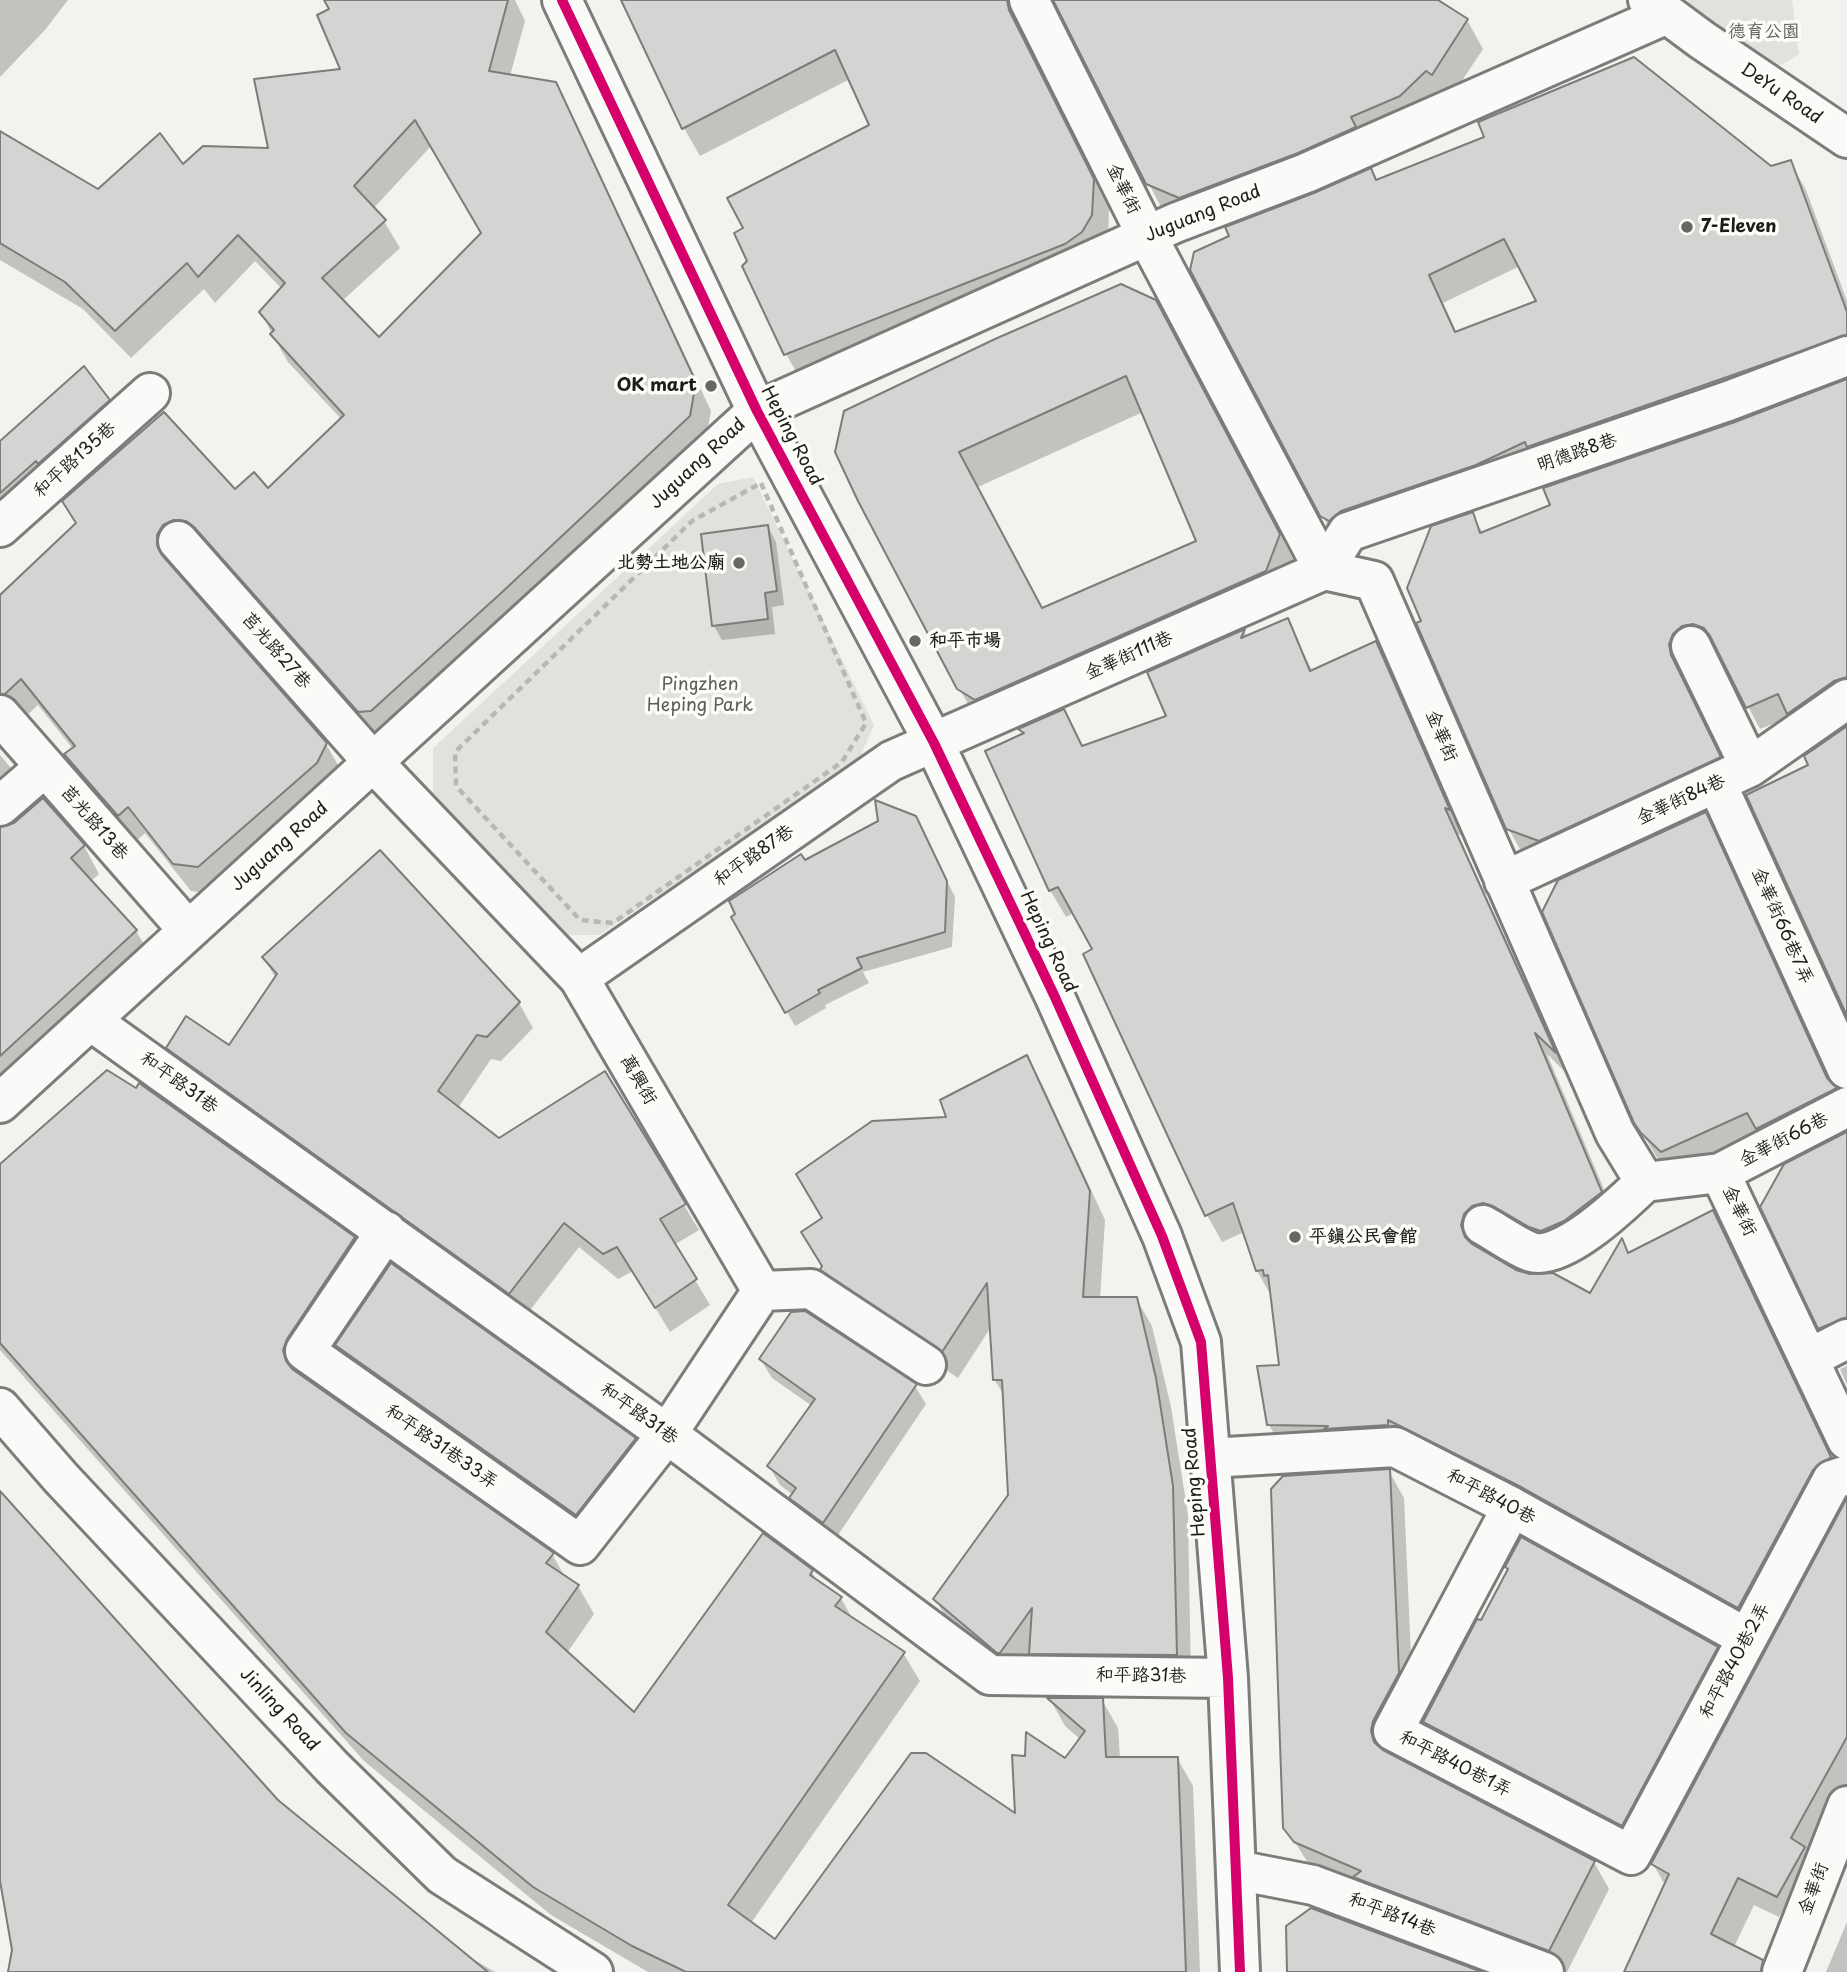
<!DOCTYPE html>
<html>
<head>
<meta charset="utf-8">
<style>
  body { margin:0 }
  canvas { display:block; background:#f3f2ef }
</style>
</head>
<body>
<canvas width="1847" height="1972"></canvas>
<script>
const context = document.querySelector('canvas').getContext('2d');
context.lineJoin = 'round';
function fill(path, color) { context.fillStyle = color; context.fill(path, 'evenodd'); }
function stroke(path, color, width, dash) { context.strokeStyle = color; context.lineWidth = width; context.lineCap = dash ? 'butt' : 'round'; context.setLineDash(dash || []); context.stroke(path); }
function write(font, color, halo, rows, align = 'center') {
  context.font = font + ' "Playpen Sans","LXGW WenKai TC",sans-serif'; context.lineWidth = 7; context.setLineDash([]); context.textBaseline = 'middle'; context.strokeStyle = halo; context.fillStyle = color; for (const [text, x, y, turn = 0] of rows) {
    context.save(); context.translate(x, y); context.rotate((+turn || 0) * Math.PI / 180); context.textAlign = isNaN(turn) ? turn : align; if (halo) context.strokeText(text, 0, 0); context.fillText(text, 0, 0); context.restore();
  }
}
fill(new Path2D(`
  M1670,0h122l7,54 -17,11 -23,2z
  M753,477l121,248 -16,37 -259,173h-33l-133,-142v-45l285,-264z`), '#e2e1dd');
fill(new Path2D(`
  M0,0h68l-23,30 -45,47z
  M326,0h189l10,21 -15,55 45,8 16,28 140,299 -6,33 -330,295 -203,-176v6l154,175 16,28 -128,122 -23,-3 -46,-58 -11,10 -52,-61 -16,-27 7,-6 -35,-44 -17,16 -21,6v-130l235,-106h33l74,-71 -54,-58 -16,-28 -11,-22 21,-23 -27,-28 -40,42 -11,-14 -73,69 -48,-49 -83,-49v-127l99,58 84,-25 87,-16 72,-80 -11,-60zM432,145l51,89 -104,106 -37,-39 58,-53 -16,-27 -11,-12z
  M623,0h399l3,40 84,169 -1,35 -306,138 -16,-28 -37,-93 -4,-32 126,-103 -21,-47 -150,77 -16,-28z
  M1046,0h389l32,20 16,29 -35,53 -284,111 -104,-203 -10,-3z
  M1790,162l16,28 41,111v65l-509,178 -16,-29 49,-345 6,11 394,-13zM1520,266l19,36 -82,31 -14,-30z
  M1175,336l124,234 -320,153 -20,-35 -114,-276zM1143,412l55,130 -155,68 -65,-123z
  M1847,381v322l-57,14 -30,12 -42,-79 -11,-4 -26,21 2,12 49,100 -179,83 -32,-11 -13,-23 -85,-206 49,-108 11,19 69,-27 184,-83z
  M108,401l16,27 -124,106v-90z
  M768,527l8,15 8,63 -12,2 3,27 -53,6 -8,-14 -11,-90z
  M1287,621l26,51 63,-28 15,27 72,165 -5,-2 109,240 -20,-20 70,166 -38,28 -100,-5 -2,6 37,22 77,25 31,-55 7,13 84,-42 15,27 107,225 -92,-38 62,56 16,28 -67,124 -351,-188 -118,6 -16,-27 12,-59 -9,-69 -15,-26 -13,-39 -22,10 -15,-27 -113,-265 -20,-37 -8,4 -16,-27 -26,-155 -3,-5 42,-19 20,37 85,-31 76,-86 3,6z
  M0,755l11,13 15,27 -26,23z
  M43,800l41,46 15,28 -8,7 45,50 16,27 -152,140v-269l15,-5z
  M1705,814l13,23 113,248 16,24 -172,65 -19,-18 -20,-34z
  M923,832l32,65 -3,50 -89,25 6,11 -44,22 1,3 -31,18 -61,-108 71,-56z
  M264,958l255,45 14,25 -32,33 -10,-2 -33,49 41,32 185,65 15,25 -25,15 36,60 -40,27 -37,-61 -15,8 -39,-32 -55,71 -342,-245 -14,-25 61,-1 47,-68z
  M1026,1057l16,27 63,136 -5,79 36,-1 16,28 19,81 17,108 3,167 -144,-2 -14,-24 -17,23 -65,-53 -16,-27 75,-104 -5,-98 -11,-18 -3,-52 -33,51 -121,-81 -15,-27 127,-151z
  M140,1085l214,154 16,28 -68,100 -3,9 253,178 14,25 12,7 16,28 -27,39 67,61 178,-142 6,11 23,15 12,22 50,33 17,28 -169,242 25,18 241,-125 64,-76 -16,-14 -15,-27 52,1 16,28 2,30h57l16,28 7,186h-552l-97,-57 -187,-154 -364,-411v-184l136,-75z
  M1847,1134v209l-14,7 -71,-143z
  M337,1346l297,94 17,28 -59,75 -238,-169z
  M761,1360l154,26 11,18 -92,137 -32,-24 -11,-19 2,-3 -13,-10 -11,-19 43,-60 -40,-28z
  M1847,1366v19l-7,-16z
  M1389,1471l15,27 9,203 -26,53 207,108 15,27 -42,83 -255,-103 -27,-42z
  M0,1493l277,308 187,153 31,18h-485l3,-22 -13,-80z
  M1847,1512v281l-68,124 -25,-12 -20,42 28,14 6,11h-142l39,-87 -12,-21z
  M1717,1648l12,22 -95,176 -197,-103 -12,-21z
  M1847,1922v50h-21z`), '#0003');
const building = new Path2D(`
  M324,0h184l-19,71 67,11 140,300 -6,34 -191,179 -128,116 -13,1 -164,-185 -8,-6 -12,-1 -11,5 -6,10v10l5,10 165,188 -10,20 -119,104 -25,-3 -45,-57 -10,9 -54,-62 11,-8 -54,-67 -16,15h-5v-99l76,-72 -14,-22 102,-89 71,77 19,-17 14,16 76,-73 -74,-81 4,-4 -15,-18 26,-29 -47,-48 -40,42 -11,-14 -72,68 -50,-49 -65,-39v-112l98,58 62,-56 23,31 20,-18 65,2 -14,-69 86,-10 -23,-54 12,-6zM415,120l66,113 -102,104 -57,-59 64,-58 -32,-34z
  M621,0h386l2,10 85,169 -2,36 -10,17 -17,12 -281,111 -42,-89 5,-5 -13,-28 9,-5 -16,-30 142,-73 -34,-75 -153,79z
  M1053,0h385l30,19 -36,56 -6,-4 -26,25 -49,21 5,10 -58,26 -119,45 -33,-14z
  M1634,57l137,109 20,-6 56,152v23l-320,112 -2,-5 -49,23 -135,46 -12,10 -9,-5 -130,-246 4,-18 35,-16 -4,-9 89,-34 57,-25 5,12 108,-43 -6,-15zM1504,239l32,62 -81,31 -26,-57z
  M1121,284l35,16 124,234 -14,37 -291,129 -18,-11 -99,-188 -23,-49 9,-41 151,-72zM1126,376l70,165 -154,67 -83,-156z
  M84,366l26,34 -72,64 -2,-3 -36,32v-52z
  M1847,379v298l-13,4 -47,33 -9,-20 -32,14 -36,-72 -6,-8 -11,-4 -11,2 -9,8 -4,10 2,11 50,102 -182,84 -33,-12 -90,-206 5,-2 -14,-33 24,-62 42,-14 7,21 70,-28 -7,-17 192,-66z
  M768,525l9,66 -12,2 3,26 -56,7 -11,-92z
  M1288,618l22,53 66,-30 74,169 -5,-2 111,245 -21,-20 67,159 -38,29 -23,10 -12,-4 -36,-21 -10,-3 -11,3 -8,8 -3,11 4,12 7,7 44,26 14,4 23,-1 37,20 32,-55 6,15 85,-43 108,226 10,21 -18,13 -75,138 -215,-120 -135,-68v5l-64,4 4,-3 -61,-1 -10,-59 22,-1 -11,-90 -4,1 -1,-6 -7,1 -23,-68 -28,13 -122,-262 9,-5 -34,-62 -9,4 -64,-140 39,-18 -6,-4 46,-20 18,37 84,-30 -19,-44 98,-43 -4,9z
  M1847,726v290l-101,-221 62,-30 -4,-9z
  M43,798l42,47 -14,13 66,72 -137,126v-229l14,-4z
  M875,800l41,16 31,65 -2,51 -88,26 5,10 -44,22 2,3 -35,20 -54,-96 4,-3 -6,-13 72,-47 4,6 73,-39z
  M1706,812l121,266 10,10 -81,41 -9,-16 -86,39 -20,-19 -7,-10 -92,-211 16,-32z
  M380,850l140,152 -33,35 -10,-2 -39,56 61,47 106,-67 62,101 19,32 -26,15 37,60 -42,29 -38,-61 -14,7 -39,-31 -55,71 -343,-246 20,-32 43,29 48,-71 -15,-17z
  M1027,1055l63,136 -7,106h54l19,81 17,108 4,169 -148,-1 3,-46 -32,45h-3l-64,-54 75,-104 -6,-115h-9l-6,-97 -45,69 -122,-82 2,-4 -21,-34 21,-14 -26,-44 76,-53 74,-4 -6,-17z
  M107,1070l29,18 3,-5 216,154 -68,102 -4,11 3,11 6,8 262,184 -8,10 33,22 -33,47 88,80 129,-179 50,37 -3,5 32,22 -7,9 70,46 -177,253 47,34 136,-186h15l89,60 -3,-58 13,1 1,-24 39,26 20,-27 -38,-33h56l3,59h72l8,215h-500l-54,-26 -99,-59 -187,-154 -346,-390v-179z
  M1847,1132v185l-29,12 -58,-122 24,-43z
  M391,1263l245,175 -60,77 -241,-170z
  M805,1311l112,73 -94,139 -34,-25 7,-10 -29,-22 48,-67 -56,-40 32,-47z
  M1390,1469l9,204 -26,48 -2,10 3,11 9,8 212,111 -46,90 -196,-74 8,-6 -67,-29 -11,-14 -12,-339 12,-13z
  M0,1491l278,309 210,172h-480l4,-22 -12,-69z
  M1847,1498v239l-56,101 14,9 -28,50 -39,-19 -27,56 52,26 -2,12h-137l45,-98 -18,-10z
  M1521,1537l197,110 -96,179 -199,-104 54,-103 4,1 27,-51 -3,-2z
  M1311,1908l171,64h-195l-1,-46z`);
fill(building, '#d5d4d2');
stroke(building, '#7d7c7b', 2);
const minor = new Path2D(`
  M562,0l195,411 177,332 120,252 108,241 39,106 27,336 12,294
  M1029,0l118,236 177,334 50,11 241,552 30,49 75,-9 127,267
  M1648,0l54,40 145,98
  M0,527l150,-134
  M178,541l195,221 206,216 183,313 -95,143 -87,111 -275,-194 81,-120
  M1324,570l24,-38 380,-131 119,-45
  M1691,646l59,121
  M0,715l188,215
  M1717,784l130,285
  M0,806l45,-39
  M1504,881l246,-114 97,-68
  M579,978l312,-217 433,-191
  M91,1021l576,413 323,241 238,3
  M0,1103l757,-692 418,-188 131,-50 361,-159
  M1720,1173l127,-66
  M1483,1225c15,8 32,21 48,27 31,10 92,-49 114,-70
  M762,1291l49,-2 115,76
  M1810,1358l37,-19
  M1210,1458l185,-11 117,60 235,131
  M1512,1507l-119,224 238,124 201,-375 15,-5
  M1236,1870l77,15 231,87
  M1782,1972l65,-166`);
const major = new Path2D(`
  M0,1408l61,70 271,289 110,108 151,97`);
stroke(minor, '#7d7c7b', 44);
stroke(major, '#7d7c7b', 44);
stroke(new Path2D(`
  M761,483l105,240 -24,39 -229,161 -33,-3 -124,-134 -1,-34 237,-231z`), '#b8b7b6', 4.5, [7, 5]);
stroke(minor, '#fafaf8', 38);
stroke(major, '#fafaf8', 38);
stroke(new Path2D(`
  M562,0l195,411 177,332 120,252 108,241 39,106 27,336 12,294`), '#d6006c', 10);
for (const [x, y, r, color] of [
  [1687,227,7,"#676766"],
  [711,386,7,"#676766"],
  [739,563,7,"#676766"],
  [915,641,7,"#676766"],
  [1295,1237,7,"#676766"]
]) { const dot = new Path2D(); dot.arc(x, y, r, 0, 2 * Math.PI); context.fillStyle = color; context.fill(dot); stroke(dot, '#fdfcf7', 2.5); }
write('18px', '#5c5c5b', '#fdfcf7', [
  ["德育公園",1764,32],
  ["Pingzhen",700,685],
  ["Heping Park",700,706]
]);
write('18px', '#1c1c1c', '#fdfcf7', [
  ["DeYu Road",1781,94,34],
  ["金華街",1123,189,64],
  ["Juguang Road",1203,214,-22],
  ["Heping Road",791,436,62],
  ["明德路8巷",1577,453,-19],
  ["和平路135巷",75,460,-42],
  ["Juguang Road",698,464,-43],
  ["莒光路27巷",276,651,49],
  ["金華街111巷",1129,656,-24],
  ["金華街",1441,736,67],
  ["金華街84巷",1681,800,-25],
  ["莒光路13巷",94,823,49],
  ["Juguang Road",280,847,-42],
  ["和平路87巷",754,856,-35],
  ["金華街66巷7弄",1782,926,66],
  ["Heping Road",1048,942,65],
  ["萬興街",638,1080,60],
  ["和平路31巷",179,1083,36],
  ["金華街66巷",1784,1140,-27],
  ["金華街",1739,1211,64],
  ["和平路31巷",639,1414,36],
  ["和平路31巷33弄",441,1447,35],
  ["Heping Road",1195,1482,-95],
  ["和平路40巷",1491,1497,28],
  ["和平路40巷2弄",1735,1661,-62],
  ["和平路31巷",1141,1676,1],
  ["Jinling Road",279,1710,47],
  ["和平路40巷1弄",1455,1764,27],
  ["金華街",1814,1889,-69],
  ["和平路14巷",1392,1915,21]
]);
write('bold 18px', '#1c1c1c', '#fdfcf7', [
  ["7-Eleven",1701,227],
  ["OK mart",697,386,"right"],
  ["北勢土地公廟",725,563,"right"],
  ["和平市場",929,641],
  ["平鎮公民會館",1309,1237]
], 'left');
</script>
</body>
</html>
